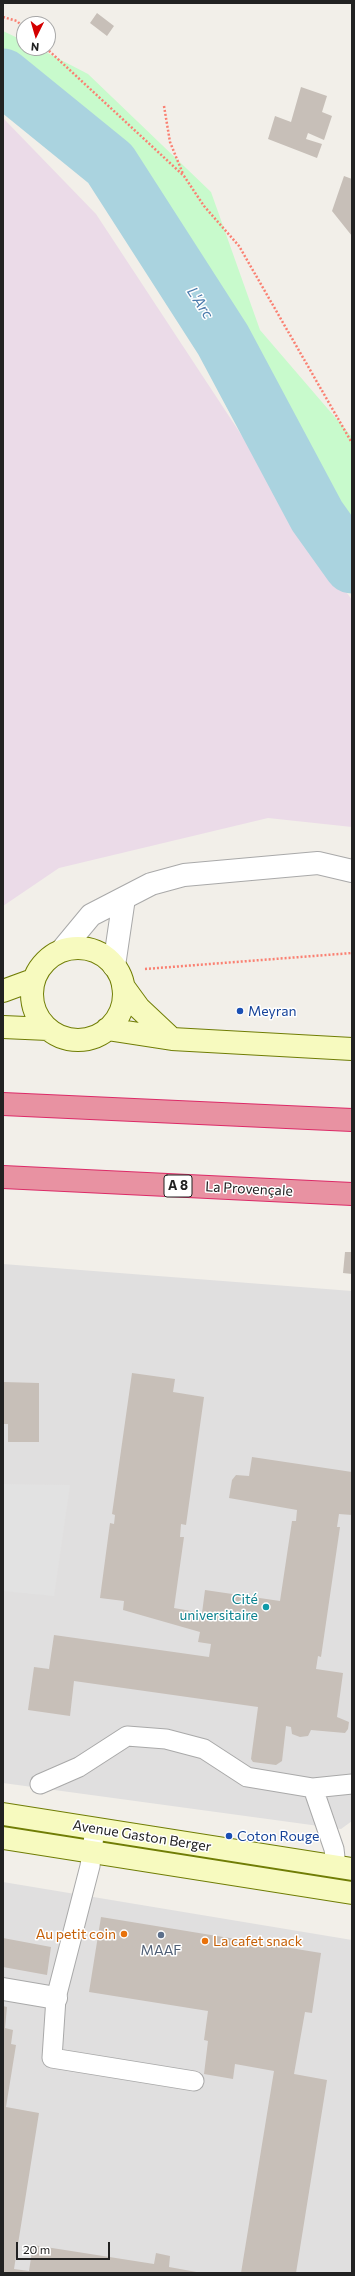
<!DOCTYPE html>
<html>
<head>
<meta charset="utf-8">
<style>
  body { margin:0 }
  #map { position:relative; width:355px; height:2276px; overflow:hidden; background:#f2efe9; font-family:Commissioner,sans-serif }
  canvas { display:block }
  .frame { position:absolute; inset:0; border:4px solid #222; pointer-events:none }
  .north { position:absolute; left:16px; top:16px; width:40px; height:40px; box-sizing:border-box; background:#fff; border:1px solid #a7a7a7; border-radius:50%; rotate:185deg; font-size:11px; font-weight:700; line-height:16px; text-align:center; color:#222 }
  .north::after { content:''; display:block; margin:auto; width:14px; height:18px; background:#d40000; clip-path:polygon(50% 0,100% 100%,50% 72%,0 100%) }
  .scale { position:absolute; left:16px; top:2242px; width:94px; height:18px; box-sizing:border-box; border:2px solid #222; border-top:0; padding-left:5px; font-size:12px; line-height:14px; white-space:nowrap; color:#222; -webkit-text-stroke:3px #fff; paint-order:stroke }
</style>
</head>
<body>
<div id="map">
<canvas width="355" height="2276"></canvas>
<div class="frame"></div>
<div class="north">N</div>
<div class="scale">20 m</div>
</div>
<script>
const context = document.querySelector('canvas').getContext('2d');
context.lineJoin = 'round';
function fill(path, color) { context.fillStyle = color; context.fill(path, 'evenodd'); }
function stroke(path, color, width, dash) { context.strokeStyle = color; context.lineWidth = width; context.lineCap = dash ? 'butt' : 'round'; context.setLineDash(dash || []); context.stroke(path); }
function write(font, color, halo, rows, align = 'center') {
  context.font = font + ' Commissioner,sans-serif'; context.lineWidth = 3; context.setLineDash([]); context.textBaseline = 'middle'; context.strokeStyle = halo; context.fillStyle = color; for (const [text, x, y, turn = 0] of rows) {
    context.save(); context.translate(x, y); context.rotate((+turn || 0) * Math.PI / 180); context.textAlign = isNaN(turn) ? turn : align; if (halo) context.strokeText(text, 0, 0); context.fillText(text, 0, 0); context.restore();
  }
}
fill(new Path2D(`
  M3,1264l349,27v530l-11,8 -338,-46z
  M3,1882l349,58v333h-349z`), '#e0dfdf');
fill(new Path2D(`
  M3,118l93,96 225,342 31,44v227l-84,-9 -209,50 -56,38z`), '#ebdbe8');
fill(new Path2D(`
  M3,31l21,10v7h14l50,26 123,118 49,138 92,107v128l-35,-49 -94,-176 -113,-175 -107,-88z`), '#c8facc');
fill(new Path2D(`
  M3,1484l67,1 -16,111 -51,-5z`), '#e2e2e2');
stroke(new Path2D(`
  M3,77l107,87 113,176 94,176 35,49`), '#aad3df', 57);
fill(new Path2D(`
  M97,13l17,13 -7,10 -17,-13z
  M301,87l26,9 -5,16 10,4 -8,24 -16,-7 -2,6 16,5 -5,14 -49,-19 7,-23 16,6z
  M344,176l8,3v57l-20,-25z
  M345,1252h7v22l-9,-1z
  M132,1373l43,6 -2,13 31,5 -18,128 -5,-1 -1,13h4l-10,71 28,5 3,-23 75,11 12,-80h4l1,-11 -68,-12 3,-18 4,-5 13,1 3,-19 100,15v43l-13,-1 -2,13h3l-19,130 -3,-1 -2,13 27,4 -6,44 12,5 -1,7 -3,4 -34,-3 -3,6 -8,1 -8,-3 -1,-7 -5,-1 -4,35 -6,4 -23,-3 -2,-3 7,-52 -184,-26 -4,35 -42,-6 6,-43 15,2 5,-34 155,22 2,-13 -13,-2 2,-10 -77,-22 1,-9 -24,-3 10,-75 4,1 1,-9 -3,-1z
  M3,1382l36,1v59h-31v-18h-5z
  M101,1917l220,36 -9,60 -7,-1 -11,62 33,6 -31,193h-55l33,-202 -39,-7 -2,15 -29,-5 4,-33 -4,-1 4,-29 -119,-19z
  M3,1938l48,9 -4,28 -44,-8z
  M3,2006l4,1 -2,21 8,2 -2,14 5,1 -10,62 33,6 -25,156 15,2 4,-26 121,19 2,-11 14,3 -1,11 33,6h-199z`), '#c7bfb8');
const service = new Path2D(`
  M40,1784l39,-17 48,-31 39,3 38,10 43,28 66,11
  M95,1828l-5,38 -34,132 -4,60 142,23
  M336,1866l-2,-17 -21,-61 39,-4`);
const minor = new Path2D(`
  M62,950l29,-35 60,-31 33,-9 134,-12 34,8
  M114,966l10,-68
  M3,1989l53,9`);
const secondary = new Path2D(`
  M32 994a46 46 0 1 1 92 0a46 46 0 1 1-92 0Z
  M123,986l16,22 33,31
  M3,991l30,-11
  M3,1027l45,2
  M107,1029l65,10 180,10
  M3,1814l349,55
  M3,1838l349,55`);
const motorway = new Path2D(`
  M3,1104l349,16
  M3,1177l349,17`);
stroke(service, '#a9a9a9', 21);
stroke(minor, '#a9a9a9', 24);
stroke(secondary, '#707d05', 24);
stroke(motorway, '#dc2a67', 24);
stroke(new Path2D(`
  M3,17l14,4 7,7
  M46,48l138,128 20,30 35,40 113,197
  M164,106l6,36 13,32
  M145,969l207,-16`), '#fa8072', 2.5, [2, 2]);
stroke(service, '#fff', 19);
stroke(minor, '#fff', 22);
stroke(secondary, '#f7fabf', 22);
stroke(motorway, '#e892a2', 22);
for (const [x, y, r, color] of [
  [240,1011,4,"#1a4fb4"],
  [266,1607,4,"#0f9aa8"],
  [229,1836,4,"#1a4fb4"],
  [124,1934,4,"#e8710a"],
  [161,1935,4,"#5c6f8a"],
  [205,1941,4,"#e8710a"]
]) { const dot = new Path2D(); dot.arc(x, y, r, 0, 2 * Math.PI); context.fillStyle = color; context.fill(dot); stroke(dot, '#fff', 1.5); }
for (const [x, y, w] of [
  [178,1186,28]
]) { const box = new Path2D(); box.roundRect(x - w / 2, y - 11, w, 22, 3); context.fillStyle = '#fff'; context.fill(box); stroke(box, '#222', 1); }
write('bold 13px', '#222', null, [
  ["A 8",178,1186]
]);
write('14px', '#164399', '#fff', [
  ["Meyran",248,1011],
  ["Coton Rouge",237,1836]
], 'left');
write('14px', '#222', '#fff', [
  ["La Provençale",249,1189,3],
  ["Avenue Gaston Berger",142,1836,9]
]);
write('14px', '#0d838f', '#fff', [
  ["Cité",258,1599],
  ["universitaire",258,1615]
], 'right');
write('14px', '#c56008', '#fff', [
  ["Au petit coin",116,1934],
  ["La cafet snack",213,1941,"left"]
], 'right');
write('14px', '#4e5e75', '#fff', [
  ["MAAF",161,1950]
]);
write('italic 15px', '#4a7aab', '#fff', [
  ["L'Arc",200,303,57]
]);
</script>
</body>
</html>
